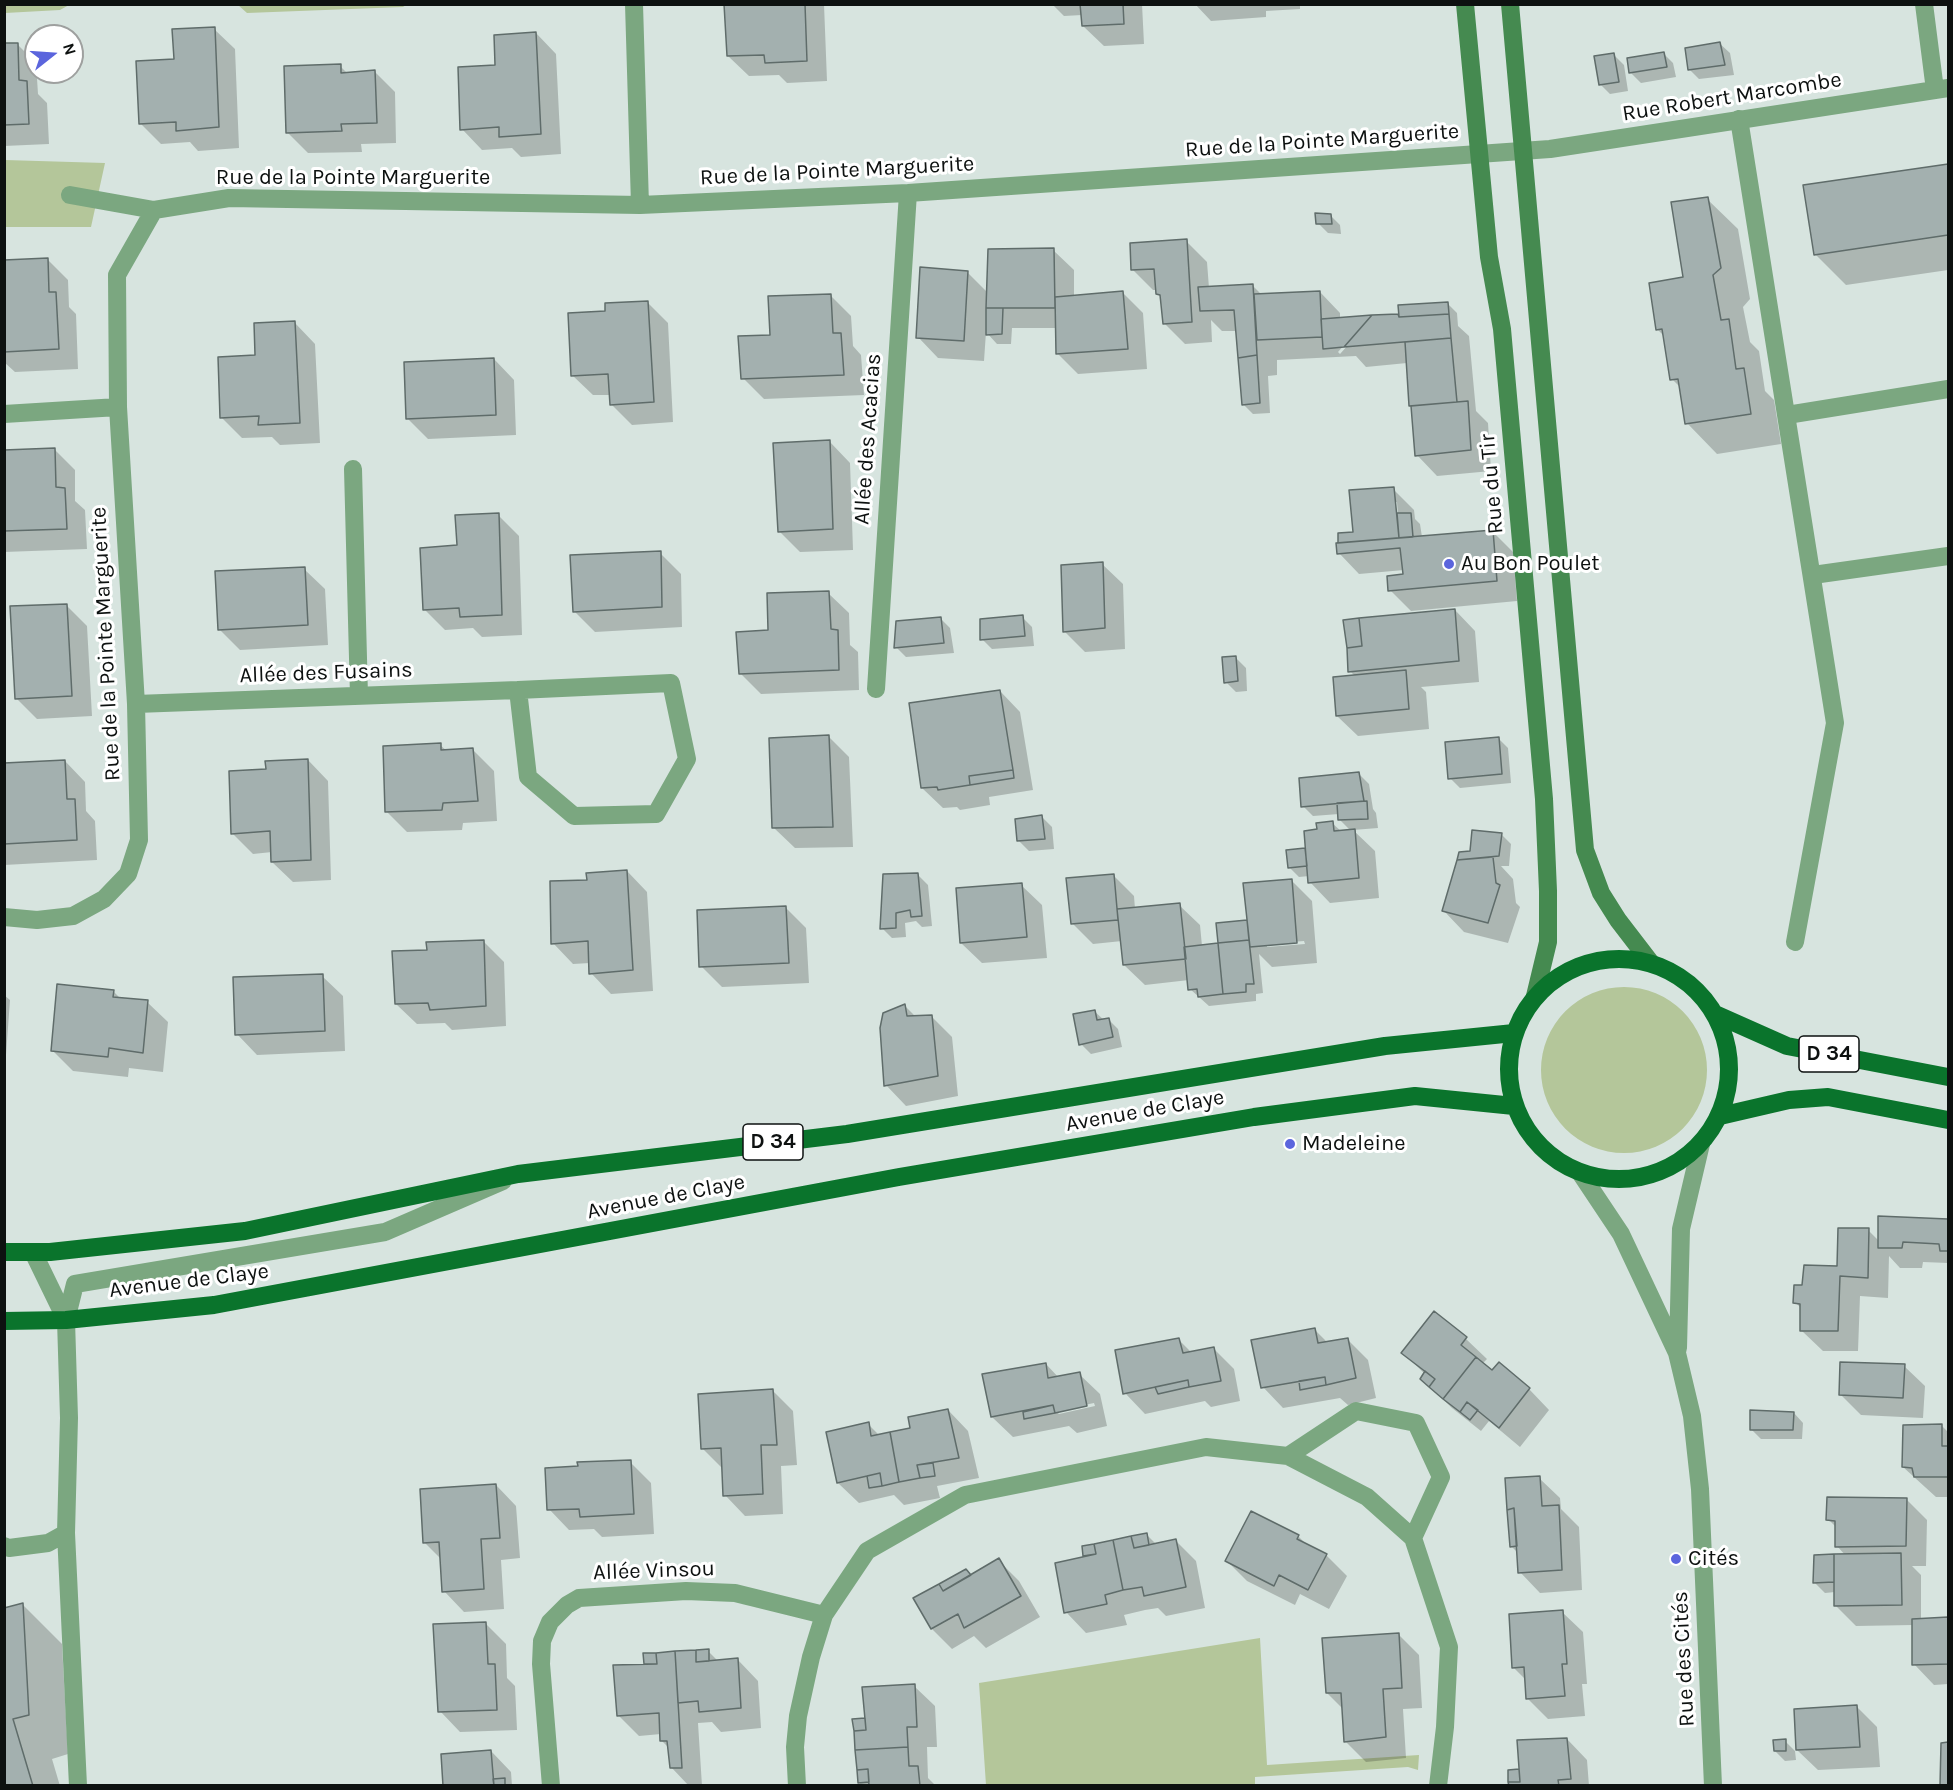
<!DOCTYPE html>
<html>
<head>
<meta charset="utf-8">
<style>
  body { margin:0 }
  #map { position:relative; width:1953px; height:1790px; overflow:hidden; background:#d7e4df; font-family:Karla,sans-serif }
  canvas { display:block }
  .frame { position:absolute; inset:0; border:6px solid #0d1110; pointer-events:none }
  .north { position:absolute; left:24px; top:24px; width:60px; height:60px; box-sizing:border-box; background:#fff; border:2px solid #9ea09f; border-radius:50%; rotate:73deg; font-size:16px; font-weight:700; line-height:24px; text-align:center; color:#0d1110 }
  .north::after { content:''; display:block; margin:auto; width:21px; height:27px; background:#5b65dd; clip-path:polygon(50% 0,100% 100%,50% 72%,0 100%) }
</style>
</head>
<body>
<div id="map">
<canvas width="1953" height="1790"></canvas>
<div class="frame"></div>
<div class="north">N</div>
</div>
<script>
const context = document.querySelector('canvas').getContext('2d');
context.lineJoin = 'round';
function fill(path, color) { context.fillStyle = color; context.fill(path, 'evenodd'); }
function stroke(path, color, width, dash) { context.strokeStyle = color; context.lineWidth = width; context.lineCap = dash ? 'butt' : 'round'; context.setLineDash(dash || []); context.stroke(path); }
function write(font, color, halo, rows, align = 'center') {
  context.font = font + ' Karla,sans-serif'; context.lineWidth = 6; context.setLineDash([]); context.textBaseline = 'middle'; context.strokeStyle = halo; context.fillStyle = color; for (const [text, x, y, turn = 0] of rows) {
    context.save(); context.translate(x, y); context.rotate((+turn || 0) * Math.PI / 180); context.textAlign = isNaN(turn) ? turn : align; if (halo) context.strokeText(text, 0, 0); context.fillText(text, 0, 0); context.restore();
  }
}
fill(new Path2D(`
  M4,5l1,-1 64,1 -9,5 -55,3z
  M238,5h168l-3,2 -156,6z
  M5,160l100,3 -14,64h-86z
  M1541 1070a83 83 0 1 1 166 0a83 83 0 1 1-166 0Z
  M1260,1638l7,127 152,-10 -1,15 -10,-3 -153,10v9l-269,-1 -7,-102z`), '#b4c69a');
fill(new Path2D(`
  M726,4h98l3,77 -40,2 -8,-8 -30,1 -21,-20z
  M1052,4h90l2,40 -40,2 -21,-20 -1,-11 -18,1z
  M1195,4h105v5l-34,2v6l-55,4z
  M214,29l21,20 4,99 -41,3 -8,-9 -29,2 -21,-21z
  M536,33l20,21 5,100 -40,3 -9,-9 -30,2 -20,-21 35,-63z
  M1719,43l11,10 4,22 -35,4 -10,-10z
  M17,44l19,19 2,31 9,9 2,41 -45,2v-101z
  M1663,53l10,10 3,14 -35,6 -10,-10z
  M1614,55l10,10 4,26 -18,3 -10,-10z
  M340,66l8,8 26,-3 21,21 1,51 -35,1 1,8 -54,1 -20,-20z
  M1948,165v105l-102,15 -31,-31 -10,-68z
  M1707,199l31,30 12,70 -7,8 7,35 9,9 6,40 9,9 7,44 -64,10 -30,-31 -6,-35 -9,-9 -7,-42 -8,-8 27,-50z
  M1330,215l10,10 1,9 -13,-1 -10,-10z
  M1186,241l21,21 2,26 44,-2 9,9 58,-3 20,21v6l58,-3 2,2 47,-15 10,10 1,13 11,10 7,75 12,12 3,48 -54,5 -20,-21 -10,-92 -41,4 -10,-11 -79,4v15l-9,1 2,37 -17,1 -10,-10 -6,-73h-15l-11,-11 1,22 -27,2 -21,-21 -2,-25 -5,-5v-3h-4l-20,-20zM1361,326h4l-25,28 -2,-2z
  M1053,250l21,20v27l49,-4 20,20 4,56 -69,5 -21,-21v-25h-45l-1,16h-14l-11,-12 -2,29 -46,-3 -20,-21 49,-65 21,21z
  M48,260l20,20 1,27 7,7 2,55 -63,3 -11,-10v-100z
  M830,295l21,21 2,30 8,9 3,40 -100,4 -21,-21 29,-42z
  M648,303l20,20 5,99 -41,3 -21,-21v-9h-18l-21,-20 35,-62z
  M295,323l20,21 5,99 -40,2 -8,-8 -30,1 -20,-20 35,-62z
  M494,359l20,21 2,55 -88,4 -21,-21z
  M830,442l20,21 3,87 -53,2 -21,-21z
  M54,449l21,21v31l10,9 2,39 -83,3v-100z
  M1393,489l21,21 1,9 5,5 2,13 70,-6 21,21 4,49 -106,10 -21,-21 15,-15 -1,-5 -45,4 -20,-21zM1397,502l1,13h-3l-1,-12z
  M498,515l21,21 3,99 -40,2 -9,-9 -28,2 -21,-21z
  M660,553l21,21 1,53 -87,5 -21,-21z
  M1102,564l21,20 2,65 -40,3 -20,-20z
  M304,569l21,20 3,56 -88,5 -21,-21z
  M828,593l21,20 1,32 8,7 1,38 -98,4 -21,-21z
  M66,605l21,21 5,90 -55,3 -21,-21z
  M1455,610l20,21 4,51 -58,5 5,5 3,37 -71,7 -21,-20 19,-39 -6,-6z
  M1022,617l10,10 2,19 -42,3 -10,-10z
  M940,618l10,10 4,25 -48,4 -10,-10z
  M1236,658l10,10 1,23 -11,1 -10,-10z
  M1000,691l20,21 13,78 -44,7 1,8 -30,5 -3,-3 -14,1 -21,-20z
  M829,737l20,20 4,90 -58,1 -21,-20z
  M1498,738l10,10 3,35 -51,5 -10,-10z
  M440,745l7,6 26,-1 21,21 3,50 -34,2 -1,7 -55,2 -21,-21z
  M308,760l20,21 3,99 -38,2 -21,-20v-10l-19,2 -21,-21 35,-62z
  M65,761l20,21 1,29 9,10 2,39 -93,5v-63z
  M1359,774l10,10 4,25 3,4 2,15 -25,2 22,21 4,47 -49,5 -20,-21 -1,-6 -10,1 -10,-10 15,-18 3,3 11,-21 14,-8 10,9 9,-1 -11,-11 -1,-6 -26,2 -10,-10z
  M1042,817l10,10 2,22 -25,2 -10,-10z
  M1501,834l10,10 -2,22h-8l12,13 3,24 4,4 -12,36 -44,-11 -20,-21 17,-57 10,-2z
  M627,871l20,21 6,99 -42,3 -20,-21 -1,-10 -17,1 -20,-21 35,-62z
  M918,875l10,10 4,41 -10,1 -6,-6 -11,2 1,14 -14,1 -10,-10z
  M1113,875l21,21 1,13 44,-4 21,20 2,21 17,-2 -2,-19 32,-4 42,-41 21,21 5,62 -45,4 -13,-13 4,39 -7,1v7l-47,5 -19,-17 -1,-9 -44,5 -21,-20 -2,-24 -29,3 -21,-21zM1304,941l1,3 -38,3v-3z
  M1021,885l21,20 5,53 -65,5 -21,-20z
  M786,908l20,20 3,55 -87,4 -21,-21z
  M483,941l21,21 2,64 -54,4 -7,-7 -28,1 -21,-20 33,-53z
  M322,976l21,20 2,55 -88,4 -20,-21z
  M114,992l7,7 26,3 21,20 -5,50 -34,-4 -1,9 -55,-6 -21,-21z
  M4,995l6,5 -4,55h-2z
  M905,1006l11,11 15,-1 21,21 6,59 -52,10 -20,-21z
  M1094,1011l10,9 4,-1 10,10 4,18 -31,7 -10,-10z
  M1880,1217l68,3v43l-25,-1 -1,6h-22l-11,-12 -1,42 -28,-2 -2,55h-35l-21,-20v-22l-7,-7 9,-16 35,-19 29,-37 12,12z
  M1434,1313l32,26 21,20 -5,5 10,8 37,17 20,21 -29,37 -31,-26 -8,10 -29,-23 -30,-29 3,-5 -22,-21z
  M1315,1330l13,13 19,-4 21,21 8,38 -28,7 -8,-7 -57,10 -20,-21z
  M1179,1340l13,13 21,-5 21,21 6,32 -29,6 -6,-6 -60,13 -20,-21z
  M1046,1364l13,14 20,-4 21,20 7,32 -30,7 -8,-7 -56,11 -21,-20 -8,-41zM1094,1403l1,3 -36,8 -3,-3z
  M1904,1366l21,20 -2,32 -62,-3 -21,-21z
  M772,1390l21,21 4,54 -16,1 2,48 -38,2 -20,-21 -2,-26 -20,-20z
  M948,1410l20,21 11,47 -42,8 3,12 -36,7 -10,-10 -35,8 -21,-20 -10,-50 40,-9 12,12 32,-6z
  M1794,1413l9,10 -1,16h-41l-10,-10z
  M1941,1425l7,7v65h-12l-33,-30z
  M630,1462l21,21 3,51 -52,3 -8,-8 -25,1 -20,-21z
  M1539,1478l21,20 1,11 18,18 3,63 -42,3 -20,-21 -1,-18 -8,-8z
  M496,1485l20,21 4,52 -19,2 3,49 -40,3 -20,-21 -2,-31 -17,-17z
  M1907,1500l20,20 -1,46h-14l9,9v45l27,-1v65l-14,1 -20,-21 -1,-39 -57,1 -21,-21v-13l-10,1 -10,-10 31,-27 -9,-10v-18l-9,-9z
  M1147,1535l10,10 19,-4 20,20 9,47 -39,8 -8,-8 -13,2 -21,5 3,10 -41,8 -20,-21 20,-55 -1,-1z
  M1298,1536l11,11 17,8 21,21 -18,33 -29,-15 -5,11 -48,-24 -20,-20z
  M998,1560l21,21 21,36 -54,31 -12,-12 -22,13 -20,-20 -17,-30 57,-23z
  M22,1604l40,40 6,110 -16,5 8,27h-56z
  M1562,1612l21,20 4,52h-5l3,32 -37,3 -21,-21 -1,-18 -13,-13z
  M485,1623l21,21 1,34 8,8 2,44 -57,2 -20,-21z
  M1398,1634l21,21 3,53 -19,1 3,49 -40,4 -21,-21 -2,-32 -16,-16z
  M708,1651l11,11 19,-2 20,21 3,47 -40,4 -9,-10 -14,1 4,63h-13l-18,-19 -1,-18 -9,-9v-6l-22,2 -21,-21 28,-49 -1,-11z
  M914,1686l21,20 2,41h-10l1,31 8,8h-74l-3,-4 5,-63z
  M1856,1706l21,21 3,40 -62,3 -21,-20z
  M1567,1739l20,21 2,26h-79v-14l10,-1z
  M1785,1741l10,10 1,9 -11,1 -10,-10z
  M1943,1744h5v42h-6z
  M491,1751l20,21 1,14h-67z`), '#0003');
const building = new Path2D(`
  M724,4h81l2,57 -42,2 -1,-8 -37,1z
  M1080,4h43l1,20 -42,2z
  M215,27l4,100 -43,4v-9l-37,2 -3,-63 38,-2 -2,-30z
  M536,32l5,102 -42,3v-10l-39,3 -2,-63 37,-2 -1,-30z
  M1720,42l5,23 -37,5 -3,-22z
  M4,43h14l1,37 8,1 2,43 -25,1z
  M1664,52l3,15 -38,6 -2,-15z
  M1614,53l5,29 -20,3 -5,-29z
  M341,64v9l34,-3 2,53 -36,1 1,7 -56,2 -2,-67z
  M1948,164v71l-134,20 -11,-70z
  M1708,197l13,71 -8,7 8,45 8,-1 7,50 8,-1 7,46 -66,10 -7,-45 -8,1 -8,-51 -6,1 -7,-47 34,-6 -12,-75z
  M1315,213l16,1 1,10h-16z
  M1187,239l5,83 -29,2 -3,-29 -4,-1 -2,-25 -23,1 -1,-27z
  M1054,248l1,60h-69l2,-59z
  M48,258l1,34h7l3,57 -55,3v-92z
  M920,267l48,4 -4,70 -48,-3z
  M1253,284l4,71 -19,3 -4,-48 -34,1 -2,-24z
  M1123,291l5,58 -72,5 -1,-57z
  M1320,291l2,46 -65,3 -3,-46z
  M831,294l2,39h8l3,42 -103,4 -3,-43 32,-1 -2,-39z
  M648,301l6,101 -44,3 -2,-31 -37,2 -3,-63 37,-2v-8z
  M1448,302l1,12 -50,3 -1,-12z
  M986,308h17l-1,26 -16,1z
  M1398,314l1,3 50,-3 2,24 -107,9 28,-32z
  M1372,315l-28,32 -21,2 -2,-30z
  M295,321l5,102 -42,2 1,-9 -39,2 -2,-61 37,-2 -1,-32z
  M1451,338l6,64 -48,4 -4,-64z
  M1257,355l3,48 -18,2 -4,-47z
  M494,358l2,57 -90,4 -2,-57z
  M1468,401l3,49 -56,6 -4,-50z
  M830,440l3,89 -55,3 -5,-89z
  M55,448l1,39 9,1 2,41 -63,2v-81z
  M1394,487l5,51 -61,5v-10l15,-1 -4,-42z
  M499,513l3,102 -42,2 -1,-9 -36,2 -3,-62 37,-3 -2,-30z
  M1397,513h14l2,24 -14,1z
  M1493,530l4,51 -109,10 -1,-15 16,-2 -3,-26 -63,6 -1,-11z
  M661,551l1,56 -89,5 -3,-57z
  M1103,562l2,66 -42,4 -2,-67z
  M305,567l3,58 -90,5 -3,-59z
  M829,591l2,38 7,1 1,40 -100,4 -3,-42 32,-2 -1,-37z
  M67,604l5,92 -57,3 -5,-93z
  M1455,609l4,52 -111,11 -1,-24 15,-2 -3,-28z
  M1023,615l2,21 -45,4v-21z
  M941,617l3,26 -50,5 2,-27z
  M1359,618l3,28 -15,2 -4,-28z
  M1236,656l2,25 -14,2 -2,-26z
  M1406,670l3,39 -73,7 -3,-39z
  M1000,690l13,80 -44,6 1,9 -32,5 -1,-3 -16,1 -12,-85z
  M829,735l4,92 -61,1 -3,-90z
  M1499,737l3,37 -54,5 -3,-37z
  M441,743v7l32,-2 5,53 -35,2 -1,7 -57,2 -2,-66z
  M308,759l3,101 -40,2 -1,-31 -39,3 -2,-63 37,-2 -1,-8z
  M65,760l2,39h8l2,41 -73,4v-81z
  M1013,770l1,8 -44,7 -1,-9z
  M1359,772l5,29 -63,6 -2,-29z
  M1367,801l1,18 -30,1 -1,-17z
  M1042,815l3,24 -28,2 -2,-22z
  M1333,821l1,10 21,-2 4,49 -51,5 -4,-52 13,-2 -1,-6z
  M1472,830l30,3 -3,23 -42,4 2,-8 11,-1z
  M1305,848l2,18 -19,2 -2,-18z
  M1493,857l3,26 4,2 -12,38 -46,-12 15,-51z
  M627,870l6,100 -44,4 -1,-33 -37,3 -1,-63 37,-1 -1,-7z
  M918,873l4,43 -11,1 -1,-7 -14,3v15l-16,1 3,-55z
  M1114,874l4,46 -47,4 -5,-46z
  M1292,879l5,64 -47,4 -7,-64z
  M1022,883l5,54 -67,6 -4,-55z
  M1180,903l6,56 -63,6 -6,-56z
  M786,906l3,57 -90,4 -2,-57z
  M1247,920l2,20 -31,3 -2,-20z
  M484,940l2,66 -56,4 -2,-7 -33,1 -3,-53 35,-1 -1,-8z
  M1249,940l5,44h-8v8l-23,2 -5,-51z
  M1218,943l5,51 -25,3 -1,-8 -9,1 -4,-43z
  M323,974l2,57 -90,4 -2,-58z
  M57,984l57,6 -1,7 35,3 -5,53 -34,-5 -1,9 -57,-6z
  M905,1004l2,12 25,-1 6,61 -54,10 -4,-58 3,-15z
  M1095,1010l2,10 12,-2 4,19 -34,8 -6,-31z
  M1878,1216l70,3v32h-8l-1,-7 -36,-2 -1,6h-24z
  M1838,1228h31l-1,50 -28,-2 -2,55h-38v-27l-7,-1 1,-18h8l2,-20 33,1z
  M1434,1311l33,26 -6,8 15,12 -33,42 -14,-12 6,-8 -34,-26z
  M1315,1328l3,15 30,-5 8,40 -30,7 -1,-8 -64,11 -10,-48z
  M1179,1338l4,15 31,-6 7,34 -32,6 -1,-7 -65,14 -8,-44z
  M1476,1357l16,13 7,-8 31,26 -31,40 -32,-26 -7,10 -17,-13z
  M1840,1362l65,2 -2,34 -64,-3z
  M1046,1363l2,15 32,-6 7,34 -32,7 -2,-8 -62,12 -9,-43z
  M1425,1371l10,8 -6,8 -9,-8z
  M1325,1377l1,8 -26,5 -1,-9z
  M1188,1380l1,7 -31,7 -3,-7z
  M773,1389l4,56h-16l2,49 -40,2 -2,-48 -20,1 -3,-55z
  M1467,1402l11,8 -8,10 -10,-8z
  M1053,1405l2,8 -31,6 -1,-7z
  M948,1409l11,49 -42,7 3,13 -21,4 -9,-50 20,-4 -2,-11z
  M1750,1410l44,2 -1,18h-43z
  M869,1422l2,14 19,-4 9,50 -17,4 -2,-13 -43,10 -11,-51z
  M1942,1424v22h6v31h-34l-2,-9 -10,-1 1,-42z
  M631,1460l3,54 -54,3 -1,-8 -32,1 -2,-42 33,-2 -1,-4z
  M933,1463l2,13 -15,2 -3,-13z
  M880,1473l2,13 -13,2 -2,-12z
  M1540,1476l2,30 17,-1 3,65 -44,3 -4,-65 -7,2 -2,-32z
  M496,1484l4,54 -19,1 3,50 -42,3 -3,-50 -16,1 -3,-54z
  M1827,1497l80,1 -1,48 -71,1v-26l-9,-1z
  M1514,1508l3,38 -7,1 -3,-37z
  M1251,1511l48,24 -2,4 30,15 -19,36 -29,-15 -5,11 -49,-25z
  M1147,1533l2,12 -15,3 -3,-12z
  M1131,1536l3,12 42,-9 10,48 -42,9 -2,-9 -19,3 -10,-50z
  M1113,1540l10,50 -18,5 2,9 -43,9 -9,-50 41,-9 -2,-10z
  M1094,1544l2,10 -13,2 -1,-10z
  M1901,1553l1,52 -68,1v-52z
  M1834,1554v28l-21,1 1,-28z
  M999,1558l22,38 -57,32 -6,-14 -27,15 -18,-31 26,-14 4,7z
  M966,1569l5,6 -28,16 -4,-7z
  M23,1603l6,112 -16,4 20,67h-29v-178z
  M1563,1610l4,54h-5l3,32 -39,3 -2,-32 -12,1 -3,-54z
  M1948,1617v47l-36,1v-46z
  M486,1622l2,42h7l2,46 -59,2 -5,-88z
  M1399,1633l3,55 -19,1 3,48 -42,5 -3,-49h-15l-4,-55z
  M709,1649v12l-13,1v-12z
  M696,1650v12l42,-4 3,50 -42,4 -1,-11 -20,2 -3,-52z
  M675,1651l7,117h-12l-3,-27h-7l-1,-28 -42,3 -4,-51 44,-1 -1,-11z
  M643,1653h13l1,11h-13z
  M915,1684l2,43h-10l1,20 -53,3 -1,-19 12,-1 -4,-43z
  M1857,1705l3,42 -64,3 -2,-41z
  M865,1718l1,12 -12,1 -2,-12z
  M1567,1738l4,41 -13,1 1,6h-50l-1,-4h12l-3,-42z
  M1786,1739v12h-12l-1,-11z
  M1948,1742v44h-8l1,-43z
  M908,1747l1,19h9l2,20h-51l-1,-17 -11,1 -2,-20z
  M491,1750l3,36h-51l-2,-32z
  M868,1769l1,13 -11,1 -1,-13z
  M1519,1769l1,13h-12v-12z
  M505,1778v8h-11l-1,-7z`);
fill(building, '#a3b0af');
stroke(building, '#5f6c6a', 1.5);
stroke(new Path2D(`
  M1739,119l96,604 -40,219
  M1787,415l161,-26
  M1813,575l135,-19
  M33,1252l33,68
  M66,1533l12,253
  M4,1546l5,2 39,-5 18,-10 3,-115 -3,-98 9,-36 310,-52 118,-51`), '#7ba780', 18);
stroke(new Path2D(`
  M634,4l6,201
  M1924,4l11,86
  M70,195l84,15
  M4,414l114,-7
  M353,469l6,227
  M876,689l32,-496
  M136,704l382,-14 10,87 46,39 82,-2 31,-55 -16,-76 -153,7
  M4,917l33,3 36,-4 31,-17 24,-25 11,-34 -3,-136 -18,-297 -1,-132 37,-65 75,-12 411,7 268,-12 556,-38 86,-6 398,-61
  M1288,1456l68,-45 60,12 25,54 -28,61
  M551,1786l-10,-122 1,-23 8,-19 17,-17 12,-7 107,-7 49,2 89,22
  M797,1786l-2,-39 3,-31 13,-59 13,-42 43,-64 98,-56 241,-48 82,9 79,41 46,41 36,109 -4,80 -7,59`), '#7ba780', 18);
stroke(new Path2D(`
  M1581,1174l40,60 56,119 15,63 8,73 13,297
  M1678,1348l3,-119 20,-85`), '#7ba780', 18);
stroke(new Path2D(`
  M1465,4l24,253 13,72 42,470 4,92v51l-13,54
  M1510,4l75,846 16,43 17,27 33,43`), '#458a50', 18);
stroke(new Path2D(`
  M1509 1069a110 110 0 1 1 220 0a110 110 0 1 1-220 0Z
  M1715,1014l72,32 161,31
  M1720,1116l69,-16 39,-3 120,23
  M4,1252h46l195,-21 273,-57 329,-40 538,-88 129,-13
  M4,1321l62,-1 148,-15 685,-128 355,-60 161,-21 99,10`), '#0a742c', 18);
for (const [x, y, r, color] of [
  [1449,564,6,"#5b65dd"],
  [1290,1144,6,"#5b65dd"],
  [1676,1559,6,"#5b65dd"]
]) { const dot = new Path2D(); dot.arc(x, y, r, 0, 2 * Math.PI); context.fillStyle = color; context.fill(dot); stroke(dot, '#fff', 2); }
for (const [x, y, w] of [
  [1829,1054,60],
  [773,1142,60]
]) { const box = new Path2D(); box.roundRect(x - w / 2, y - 18, w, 36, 4.5); context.fillStyle = '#fff'; context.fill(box); stroke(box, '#0d1110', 1.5); }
write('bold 21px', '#0d1110', null, [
  ["D 34",1829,1054],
  ["D 34",773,1142]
]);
write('22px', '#0d1110', '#fff', [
  ["Rue Robert Marcombe",1732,97,-9],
  ["Rue de la Pointe Marguerite",1322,141,-4],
  ["Rue de la Pointe Marguerite",837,171,-3],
  ["Rue de la Pointe Marguerite",353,178],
  ["Allée des Acacias",868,439,-86],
  ["Rue du Tir",1492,484,-95],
  ["Rue de la Pointe Marguerite",106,644,-93],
  ["Allée des Fusains",326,673,-2],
  ["Avenue de Claye",1145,1111,-10],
  ["Avenue de Claye",666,1197,-11],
  ["Avenue de Claye",189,1281,-7],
  ["Allée Vinsou",654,1571,-2],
  ["Rue des Cités",1684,1659,-93]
]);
write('22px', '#0d1110', '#fff', [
  ["Au Bon Poulet",1461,564],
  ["Madeleine",1302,1144],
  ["Cités",1688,1559]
], 'left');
</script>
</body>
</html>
